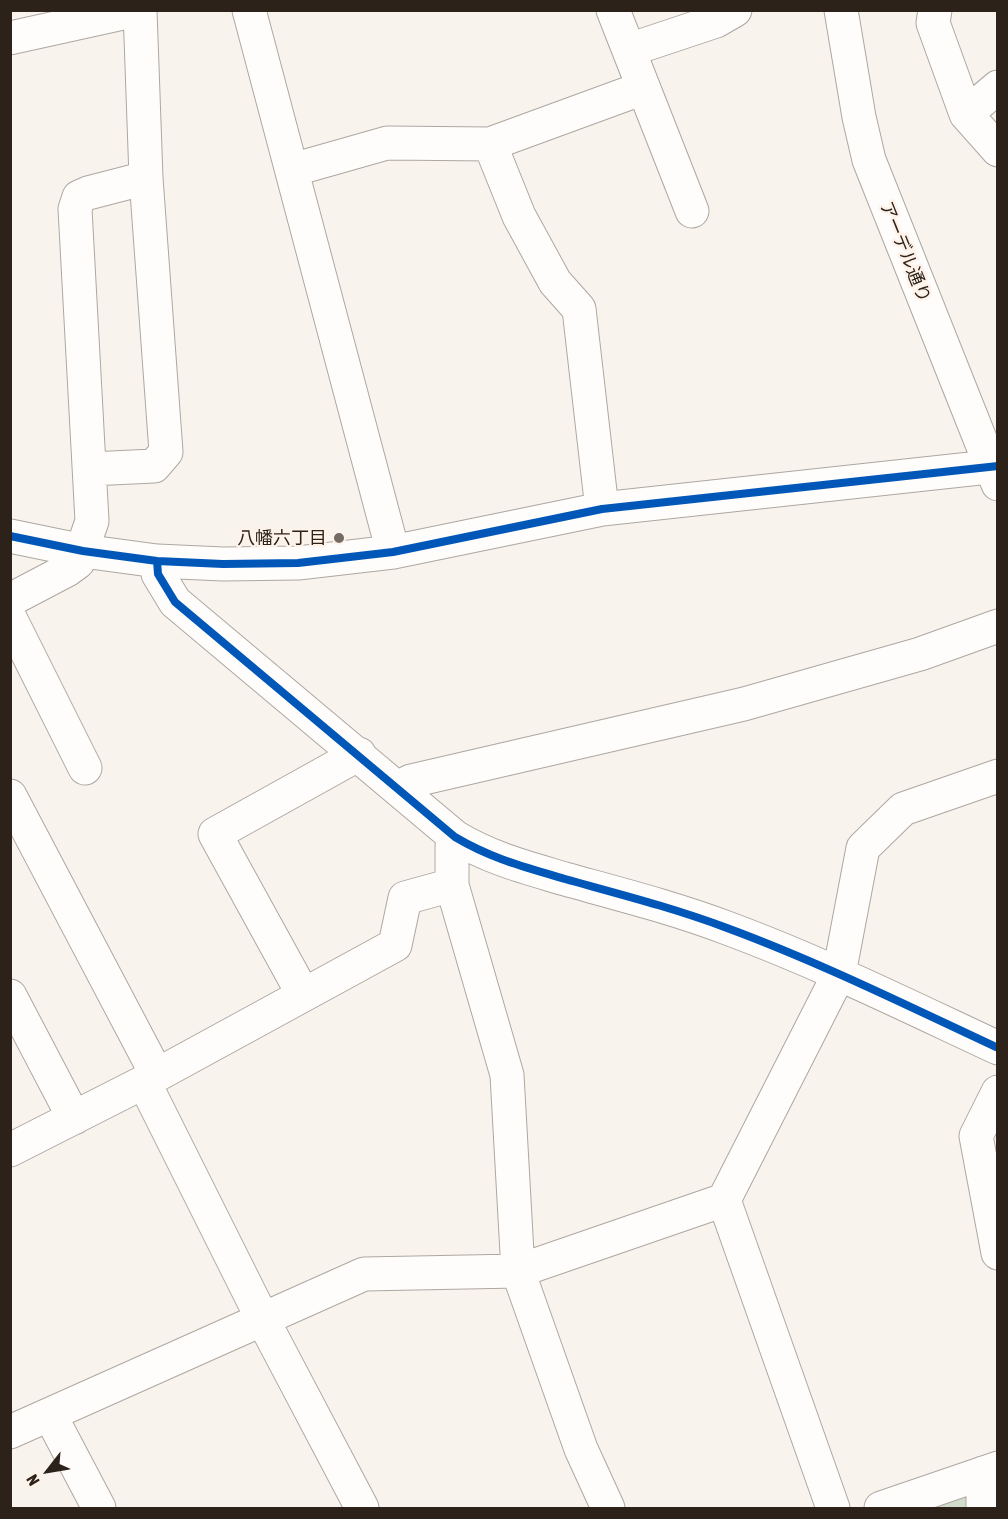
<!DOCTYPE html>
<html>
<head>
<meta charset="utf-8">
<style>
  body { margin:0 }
  #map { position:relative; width:1008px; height:1519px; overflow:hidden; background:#f9f3ee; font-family:"Asap Condensed",sans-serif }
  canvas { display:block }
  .frame { position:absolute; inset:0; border:12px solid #2d221a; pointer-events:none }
  .north { position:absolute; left:18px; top:1441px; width:60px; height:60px; -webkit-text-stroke:4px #fef2e9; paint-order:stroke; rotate:239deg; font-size:16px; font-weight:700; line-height:24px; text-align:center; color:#2d221a }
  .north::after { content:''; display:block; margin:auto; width:21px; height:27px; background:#2d221a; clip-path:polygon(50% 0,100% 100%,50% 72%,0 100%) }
</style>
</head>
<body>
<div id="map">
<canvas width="1008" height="1519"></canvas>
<div class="frame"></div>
<div class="north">N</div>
</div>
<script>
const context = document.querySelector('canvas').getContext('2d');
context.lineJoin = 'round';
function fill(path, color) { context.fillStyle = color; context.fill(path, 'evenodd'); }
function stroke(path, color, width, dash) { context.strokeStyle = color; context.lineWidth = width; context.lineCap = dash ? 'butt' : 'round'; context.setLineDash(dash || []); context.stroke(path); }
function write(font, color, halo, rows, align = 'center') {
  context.font = font + ' "Asap Condensed","Noto Sans JP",sans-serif'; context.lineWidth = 5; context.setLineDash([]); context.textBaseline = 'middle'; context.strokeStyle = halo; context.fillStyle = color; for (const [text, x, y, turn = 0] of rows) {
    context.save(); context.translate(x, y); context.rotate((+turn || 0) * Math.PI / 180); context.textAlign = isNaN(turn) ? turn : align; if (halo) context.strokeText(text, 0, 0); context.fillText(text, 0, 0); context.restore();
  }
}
fill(new Path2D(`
  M964,1493l6,5v10h-50z`), '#d2dccc');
const minor = new Path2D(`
  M249,10l144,542
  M613,10l79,201
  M841,10l18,107 10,43 129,324
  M935,10l-2,13 33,91 32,36
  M10,38l127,-28
  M629,50l87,-29 19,-11
  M966,114l32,-27
  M490,144l29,72 36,66 24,27 23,200
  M292,170l95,-27 103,1 153,-56
  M90,469l64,-3 12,-14 -20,-274
  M10,536l73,15 74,10 66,3 75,-1 95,-11 209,-43 396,-43
  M157,561l1,13 17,28 280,235c37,22 70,30 110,42 54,15 109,29 162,49 92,34 181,78 271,120
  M10,600l57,-30 11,-8 14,-41 -17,-312 4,-12 9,-4 58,-15 -6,-168
  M10,618l75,150
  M399,787l12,-6 333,-77 176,-50 78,-28
  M10,796l147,279
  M455,837l-3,9v39l55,190 11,196 63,178 27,59
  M303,994l-88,-160 144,-80
  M10,996l64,122
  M144,1082l119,238 99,188
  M998,1092l-22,44 22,117
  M10,1150l134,-68 251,-137 10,-47 47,-13
  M50,1415l49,93
  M10,1432l354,-158 154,-3 206,-71
  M833,1508l-109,-308 115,-226 24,-126 40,-39 95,-33
  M881,1508l117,-40
  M983,1508v-35`);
stroke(minor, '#aea7a0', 35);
stroke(minor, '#fefdfc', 33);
stroke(new Path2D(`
  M10,536l73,15 74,10 66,3 75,-1 95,-11 209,-43 396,-43
  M157,561l1,13 17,28 280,235c37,22 70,30 110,42 54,15 109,29 162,49 92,34 181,78 271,120`), '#0057b8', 8);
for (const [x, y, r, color] of [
  [339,538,6,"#746b64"]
]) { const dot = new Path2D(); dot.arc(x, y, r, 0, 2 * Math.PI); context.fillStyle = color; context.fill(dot); stroke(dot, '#fef2e9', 2); }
write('18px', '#2d221a', '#fef2e9', [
  ["アーデル通り",905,252,68]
]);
write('18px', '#2d221a', '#fef2e9', [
  ["八幡六丁目",327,538]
], 'right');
</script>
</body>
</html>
